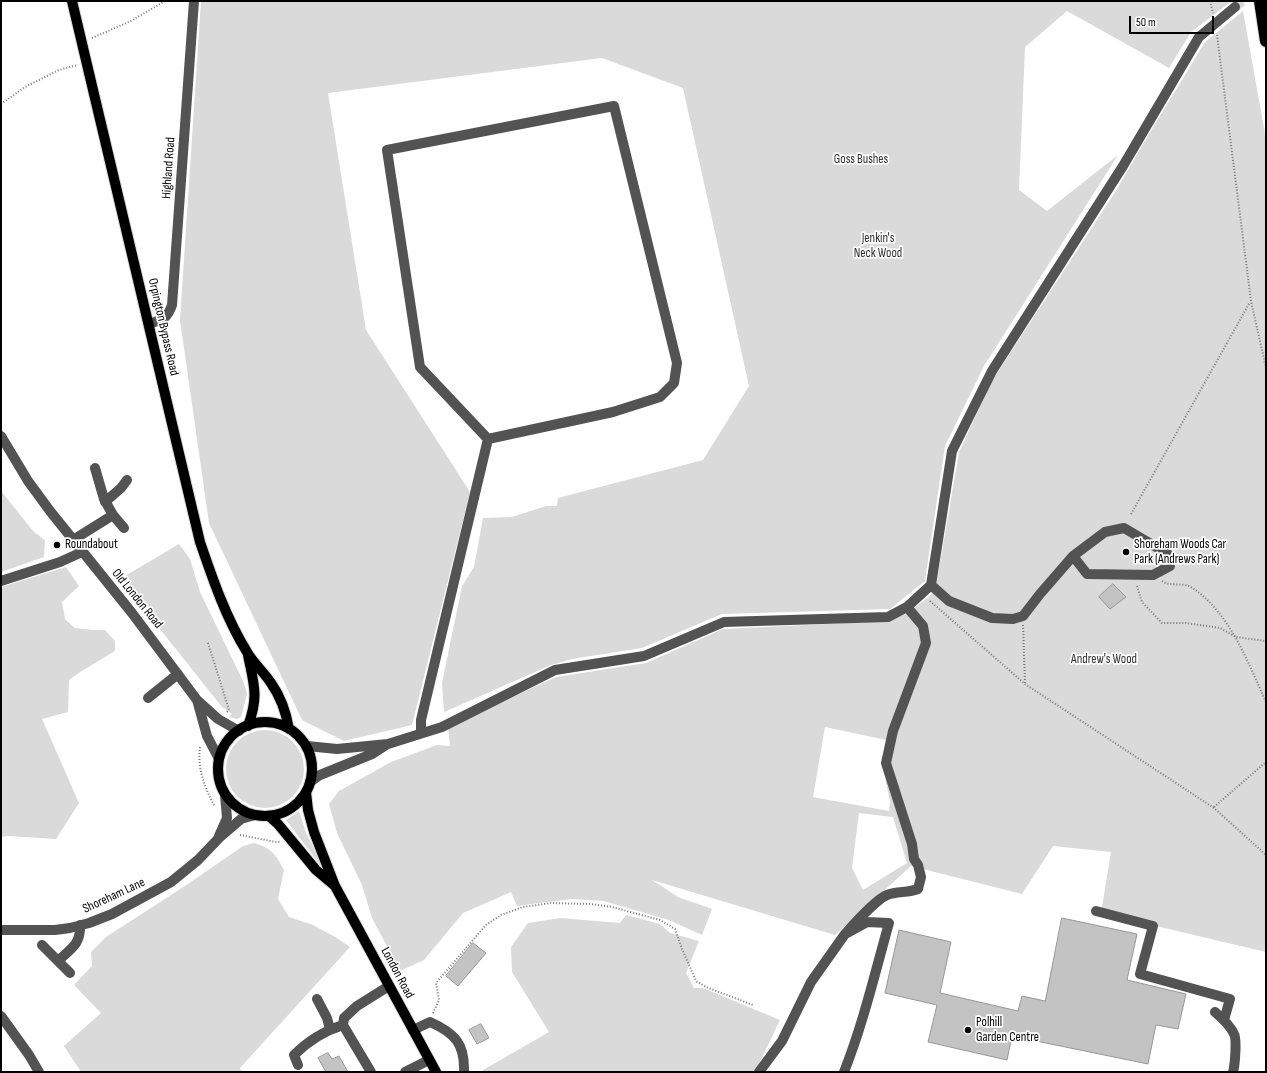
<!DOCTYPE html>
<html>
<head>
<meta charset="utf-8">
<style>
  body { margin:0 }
  #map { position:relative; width:1267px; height:1073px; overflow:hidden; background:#fff; font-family:"Sofia Sans Condensed",sans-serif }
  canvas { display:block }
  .frame { position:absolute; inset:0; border:2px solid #000; pointer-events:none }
  .scale { position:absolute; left:1129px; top:16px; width:85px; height:18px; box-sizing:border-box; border:2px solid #000; border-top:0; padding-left:5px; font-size:12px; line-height:14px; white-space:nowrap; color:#000; -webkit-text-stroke:3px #fff; paint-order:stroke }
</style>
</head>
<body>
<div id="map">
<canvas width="1267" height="1073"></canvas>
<div class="frame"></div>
<div class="scale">50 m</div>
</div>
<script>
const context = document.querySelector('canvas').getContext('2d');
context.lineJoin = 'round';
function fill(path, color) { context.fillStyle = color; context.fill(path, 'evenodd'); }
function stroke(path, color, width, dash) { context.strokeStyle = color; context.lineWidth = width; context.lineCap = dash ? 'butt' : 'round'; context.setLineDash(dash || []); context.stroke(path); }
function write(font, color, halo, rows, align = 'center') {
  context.font = font + ' "Sofia Sans Condensed",sans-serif'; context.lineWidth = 3.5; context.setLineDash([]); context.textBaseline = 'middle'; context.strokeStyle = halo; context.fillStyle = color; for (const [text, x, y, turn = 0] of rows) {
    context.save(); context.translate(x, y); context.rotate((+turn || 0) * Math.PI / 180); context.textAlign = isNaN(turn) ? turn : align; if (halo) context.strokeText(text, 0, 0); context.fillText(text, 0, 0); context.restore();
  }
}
fill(new Path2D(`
  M201,1h1031l-41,31 -22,36 -102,-57 -42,36 -6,143 28,21 71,-56 -134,211 -39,80 -20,135 -35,28 -168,5 -80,34 -70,11 -21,6 -107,47 -2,-29 20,-97 12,-19 9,-49 29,-1 34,-11h11l1,-8 145,-38 46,-74 -66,-298 -81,-30 -274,35 38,237 104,162 -58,233 -68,16 -42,-21 -93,-197 -29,-203z
  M1243,11l23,128v813l-165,-39 10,-61 -58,-6 -31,48 -111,-28 -76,69 -183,-55 26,17 34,12 -10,26 -33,-15 -65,-19 -32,-2 -55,7 -6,-14 -48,21 -39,47 -24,11 -28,-53 -10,-33 -25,-52 -8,-29 10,-13 52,-29 46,-17 13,1 -2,-19 108,-50 90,-14 77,-34 167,-8 16,-7 24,-18 7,-15 22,-129 33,-71 125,-192 29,-50 59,-97zM825,727l61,13 -4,23 8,39 -1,9 -76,-14zM859,813l34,4 14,46 -44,27 -11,-22z
  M1,491l33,41 11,8 -1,17 -43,15z
  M179,544l11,15 10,33 44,91 3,11 -6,23 -4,2 -8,-2 3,-3 -10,-7 -102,-128z
  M66,567l13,19 -17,16 3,17 10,9 18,2h12l10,11v10l-35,21 -11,8 -1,32 -26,7 37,84 -23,36 -48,-3 -7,1v-250z
  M226 769a39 39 0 1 1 78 0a39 39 0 1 1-78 0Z
  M299,811l7,22 16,31 -2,1 -34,-45z
  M254,843c18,5 22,12 30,27l-6,29 11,18 24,8 24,13 13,9 -110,121 2,4h-161l-17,-26 37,-33 -27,-28 18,-19 -1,-14 15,-15 82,-53 55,-38z
  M626,915l34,9 10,9 29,8 -13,32 8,15h9l77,32 -25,52h-272v-2l66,-38 -37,-60 -1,-25 17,-24 32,-5 60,5z`), '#dadada');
const building = new Path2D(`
  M1113,584l13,13 -16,12 -11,-12z
  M1062,918l75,16 -10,46 59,14 -8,35 -22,-4 -8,39 -136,-28 -5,24 -79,-18 9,-37 -52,-12 14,-63 52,12 -11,51 78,18 4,-15 23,5z
  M473,943l13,10 -28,33 -12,-10z
  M481,1024l8,14 -12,6 -8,-14z
  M328,1053l4,6 7,-3 9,16h-22l-8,-14z`);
fill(building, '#c3c3c3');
stroke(building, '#979797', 1);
stroke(new Path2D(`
  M1235,7l7,-6`), '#d9d9d9', 10, [10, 5]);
const major = new Path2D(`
  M72,1l128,541c13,38 26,76 47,110 6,11 17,20 24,31 10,14 15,29 18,46
  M248,655c6,30 11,41 0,71
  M218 769a47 47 0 1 1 94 0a47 47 0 1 1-94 0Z
  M306,792l2,18 6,22 21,54 101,186
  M269,816l9,8 38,46 19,16`);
const highway = new Path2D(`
  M1260,1l6,40`);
stroke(major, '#dbdbdb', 12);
stroke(highway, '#dbdbdb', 14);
stroke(new Path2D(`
  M1210,1l3,12
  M1217,35l34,266 15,67
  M92,38l39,-17 34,-20
  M1,104l24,-17 34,-17 19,-5
  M1131,514l119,-212
  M1162,581c8,6 21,1 29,6 39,25 57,76 75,115
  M1137,586l5,16 20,21h24l34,5 16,9 30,4
  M930,601l95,83 189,124 52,47
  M1023,625l2,58
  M208,643l21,67 -3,3
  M200,747c-3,22 5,41 15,60
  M1214,807l52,-45
  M240,835l36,7h4
  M433,1013l6,-13 -3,-17 50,-58 15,-10 22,-8 28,-4 40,1 21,3 48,13 15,9 7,20 14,32 10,6 47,18`), '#757575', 2, [1, 2]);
stroke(new Path2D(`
  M614,106l63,257 -3,20 -14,14 -47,15 -125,27 -68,-72 -33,-217z
  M149,324c14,-5 18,-5 23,-19l22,-304
  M1,436l27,45 22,30 82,102 65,87 21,19 21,12
  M95,468l9,31 9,16 11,13
  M105,502l16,-14 6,-8
  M73,540l40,-25
  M1,581l59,-19 22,-10
  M931,585l18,16 43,17 21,1 10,-3 17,-22 33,-38 32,-24 19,-4 44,26 2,12 -17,9 -66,-1 -14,-18
  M148,698l30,-24
  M197,700l10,36 12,23
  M421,733v-13l67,-281
  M307,746l30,3 51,-5 54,-17 113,-57 89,-14 80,-34 164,-5 19,-10 24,-22 21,-134 40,-80 131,-205 76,-129 36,-30
  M310,782l10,-7 52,-21 14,-9
  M219,836l8,-18 -2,-23
  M1096,911l57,15 -13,48 90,25 -6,21
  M1,930h54l15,-2 19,-5 23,-9 59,-32 27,-22 21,-22 22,-19 14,-4
  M845,934c8,-9 32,-35 42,-39 10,-4 21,-2 31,-6l3,-12 -3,-12 -4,-6 -2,-15 -26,-81 7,-32 33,-88 -3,-17 -16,-19
  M42,945l28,28
  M58,961c12,-12 23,-16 22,-36
  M317,999l10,19 3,11
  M1215,1012c7,6 15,13 19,22 3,5 1,31 -1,38
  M1,1016l28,39 10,17
  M413,1030l17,-8c25,11 35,22 34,50
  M298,1065l-4,-10c14,-14 30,-24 49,-30
  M371,1072l-28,-47 1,-7 13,-12 32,-20
  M405,1072l24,-12
  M759,1072l23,-31 29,-59 34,-48 22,-12 22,1c-14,50 -26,101 -45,149`), '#535353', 10);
stroke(major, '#000', 10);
stroke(highway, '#000', 12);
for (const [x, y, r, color] of [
  [57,545,4,"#000"],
  [1126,552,4,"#000"],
  [968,1030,4,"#000"]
]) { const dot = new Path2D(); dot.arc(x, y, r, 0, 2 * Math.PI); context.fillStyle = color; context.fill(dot); stroke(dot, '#fff', 1.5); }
write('13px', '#313131', '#fff', [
  ["Goss Bushes",861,160],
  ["Jenkin's",878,239],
  ["Neck Wood",878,254],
  ["Andrew's Wood",1104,660]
]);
write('13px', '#000', '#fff', [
  ["Highland Road",169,168,-86],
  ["Orpington Bypass Road",163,327,77],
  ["Old London Road",137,599,51],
  ["Shoreham Lane",114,896,-25],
  ["London Road",397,973,62]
]);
write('13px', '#000', '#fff', [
  ["Roundabout",65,545],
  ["Shoreham Woods Car",1134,545],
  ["Park (Andrews Park)",1134,560],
  ["Polhill",976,1023],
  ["Garden Centre",976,1038]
], 'left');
</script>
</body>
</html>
